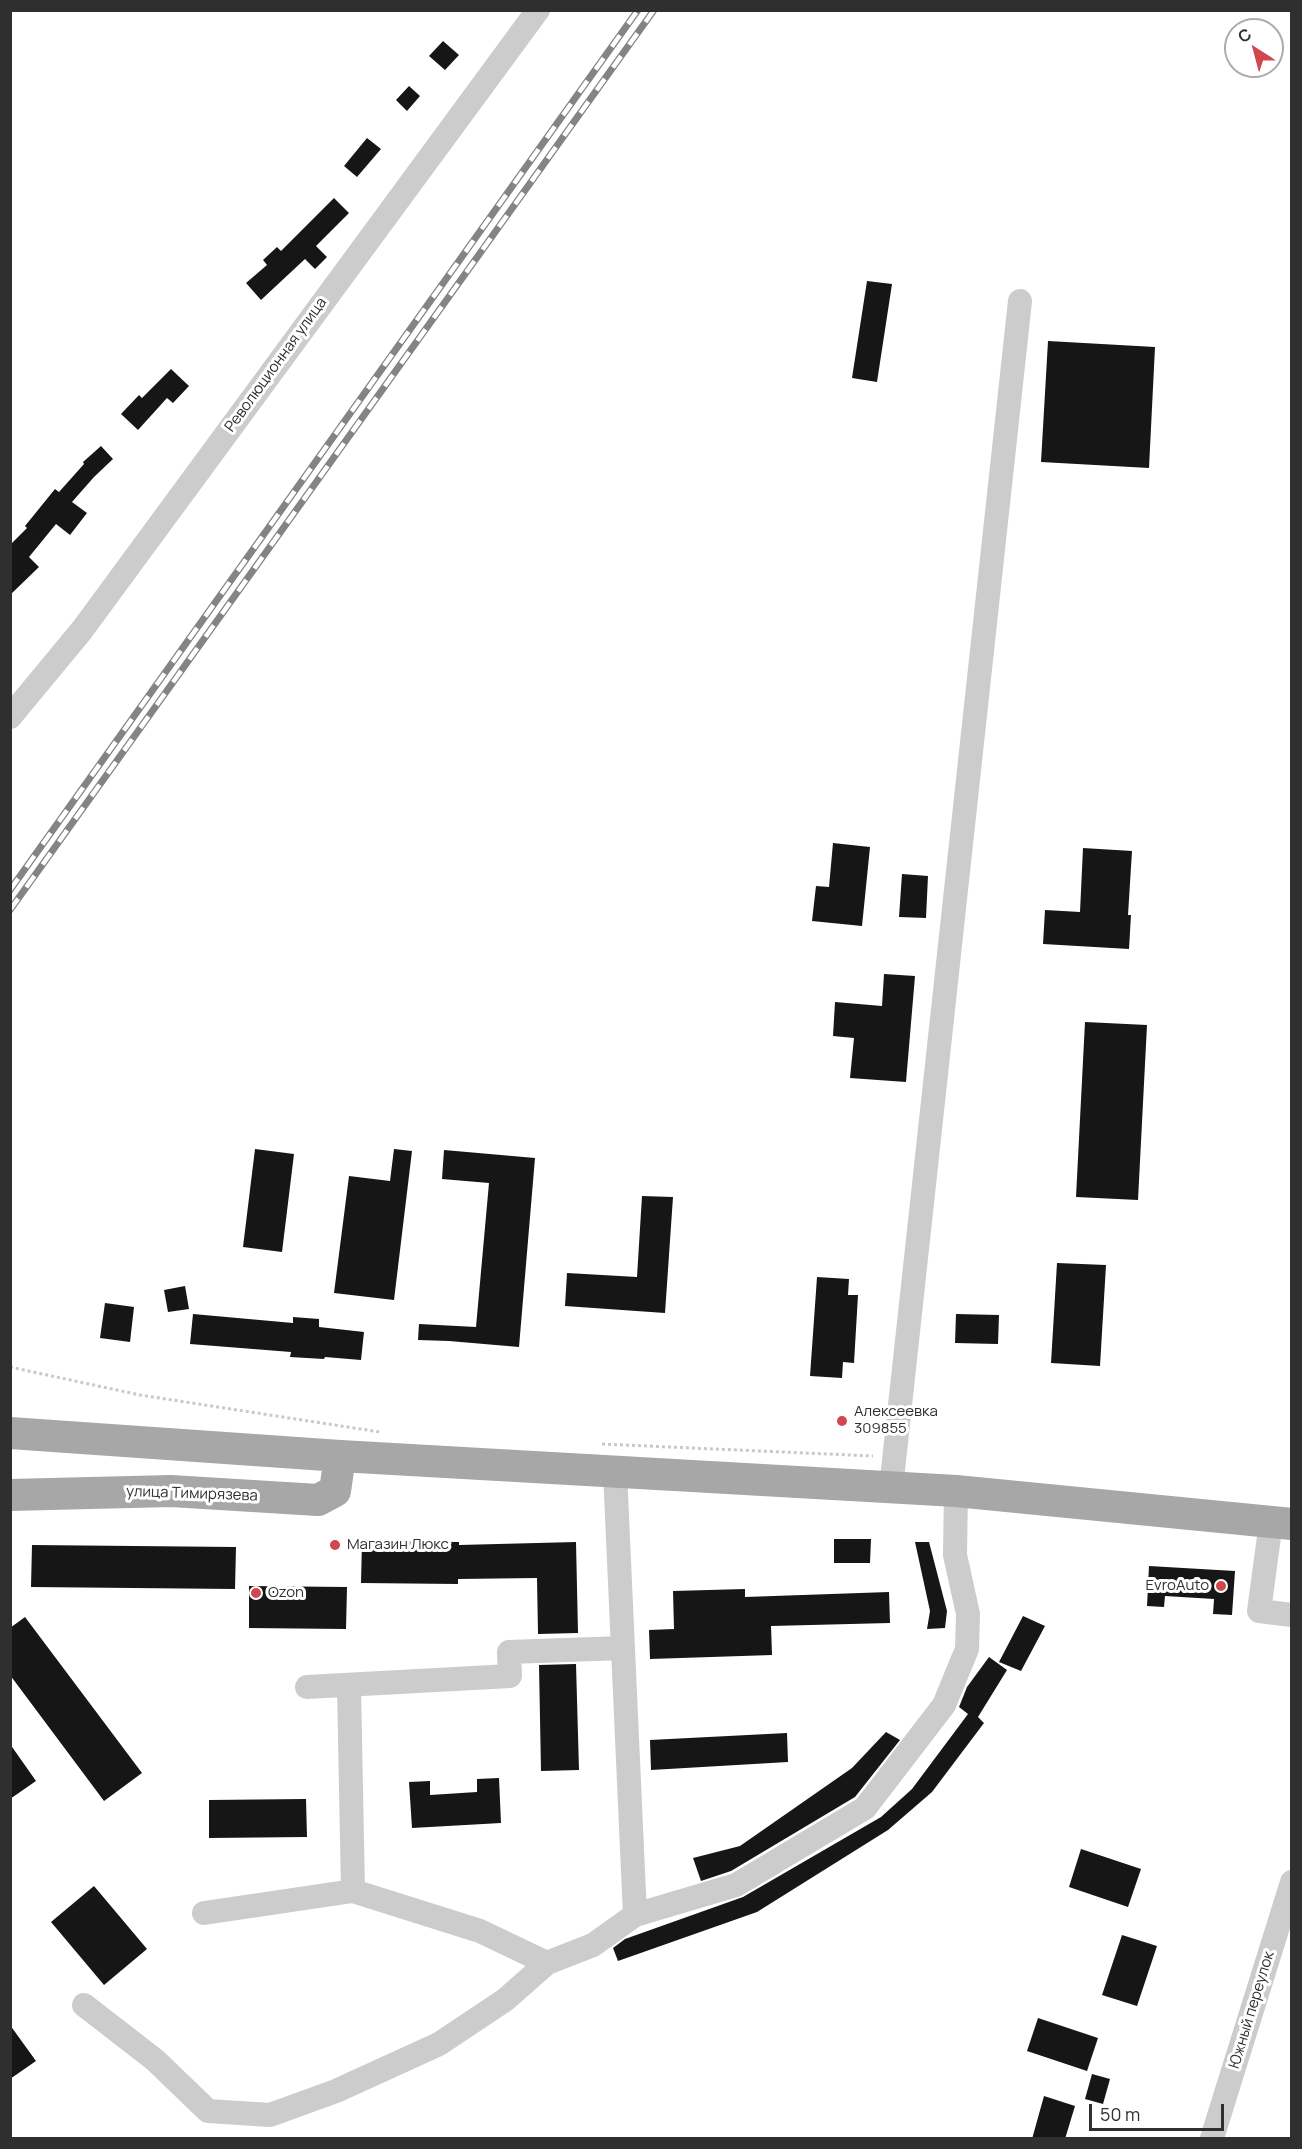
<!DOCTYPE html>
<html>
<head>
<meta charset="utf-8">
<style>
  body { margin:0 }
  #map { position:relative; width:1302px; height:2149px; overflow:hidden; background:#fff; font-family:Manrope,sans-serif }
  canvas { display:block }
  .frame { position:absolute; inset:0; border:12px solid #2f2f2f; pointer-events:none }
  .north { position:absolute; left:1224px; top:18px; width:60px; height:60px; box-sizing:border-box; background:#fff; border:2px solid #acacac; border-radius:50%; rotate:324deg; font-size:16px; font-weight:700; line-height:24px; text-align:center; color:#2f2f2f }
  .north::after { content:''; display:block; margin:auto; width:21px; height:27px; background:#cf484d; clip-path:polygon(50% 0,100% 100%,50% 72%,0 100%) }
  .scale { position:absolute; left:1089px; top:2104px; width:135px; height:27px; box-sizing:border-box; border:3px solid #2f2f2f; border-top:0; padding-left:8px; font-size:18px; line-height:21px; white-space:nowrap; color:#2f2f2f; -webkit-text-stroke:4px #fff; paint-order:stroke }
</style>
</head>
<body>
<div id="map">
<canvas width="1302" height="2149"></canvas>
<div class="frame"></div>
<div class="north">С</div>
<div class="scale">50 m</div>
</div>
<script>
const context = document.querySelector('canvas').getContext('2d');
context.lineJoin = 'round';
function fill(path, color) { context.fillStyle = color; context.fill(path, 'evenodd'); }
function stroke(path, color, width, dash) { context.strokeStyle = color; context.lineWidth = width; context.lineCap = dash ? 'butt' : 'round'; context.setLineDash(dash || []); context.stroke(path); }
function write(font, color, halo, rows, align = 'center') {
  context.font = font + ' Manrope,sans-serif'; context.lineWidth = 6; context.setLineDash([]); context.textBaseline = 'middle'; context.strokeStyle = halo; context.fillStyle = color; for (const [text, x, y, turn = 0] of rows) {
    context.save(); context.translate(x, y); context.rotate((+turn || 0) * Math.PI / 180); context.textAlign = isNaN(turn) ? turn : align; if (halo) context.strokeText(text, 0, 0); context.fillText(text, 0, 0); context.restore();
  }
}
fill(new Path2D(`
  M443,41l16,14 -14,15 -16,-14z
  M409,86l11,10 -13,15 -11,-11z
  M367,138l14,11 -24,28 -13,-11z
  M334,198l15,15 -33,33 11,11 -12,12 -10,-10 -44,41 -15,-17 21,-18 -4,-5 14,-13 4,4z
  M867,281l25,3 -15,98 -25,-4z
  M1048,341l107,6 -6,121 -108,-6z
  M171,369l18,17 -16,17 -6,-5 -29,32 -17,-16 18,-19 3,3z
  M101,446l12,13 -19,18 -22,25 15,11 -17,22 -14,-11 -27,33 10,10 -29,28v-50l17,-17 -2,-2 30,-37 4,3 25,-28 -1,-2z
  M833,843l37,4 -8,79 -50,-5 4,-35 13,1z
  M1083,848l49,3 -4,64h3l-2,34 -86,-5 2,-34 35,2z
  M902,874l26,2 -2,42 -27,-1z
  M884,974l31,2 -9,106 -56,-4 4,-40 -21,-2 2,-34 47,4z
  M1085,1022l62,3 -9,175 -62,-3z
  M255,1149l39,5 -12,98 -39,-5z
  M394,1149l18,2 -18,149 -60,-7 15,-117 41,5z
  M444,1150l91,8 -16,189 -70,-6 -31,-1 1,-16 57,3 13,-144 -47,-4z
  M642,1196l31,1 -8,116 -100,-7 2,-33 70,4z
  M1057,1263l49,2 -6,101 -49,-3z
  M817,1277l32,2 -1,16h10l-4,68 -11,-1 -1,16 -32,-2z
  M185,1286l4,23 -21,3 -4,-22z
  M105,1303l29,4 -4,35 -30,-4z
  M193,1314l100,9v-6l26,2v8l45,5 -3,28 -36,-3 -1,2 -34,-2 1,-5 -101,-8z
  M956,1314l43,1 -1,29 -43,-1z
  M834,1539h37l-1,24h-36z
  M362,1541l97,1v3l117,-3 2,91 -40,1 -1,-56 -79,1v5l-97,-1z
  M915,1542h14l18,69 -2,17 -18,1 3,-18z
  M32,1545l204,2 -1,42 -204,-2z
  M1149,1566l86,5 -3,44 -19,-1 1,-15 -49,-3 -1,11 -17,-1z
  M249,1586l98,1 -1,42 -97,-1z
  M745,1589v8l144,-5 1,31 -119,3 1,29 -122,4 -1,-29 25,-1 -1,-38z
  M1023,1616l22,10 -24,45 -22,-9z
  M25,1617l117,156 -38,28 -94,-126v-47z
  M989,1657l18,13 -29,47 6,6 -52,69 -44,38 -131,82 -139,49 -5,-13 12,-9 118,-42 138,-80 31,-28 56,-75 -9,-7 8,-20z
  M576,1664l3,106 -38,1 -2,-106z
  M886,1732l14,8 -45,57 -124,74 -30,10 -8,-23 47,-12 112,-78z
  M787,1733l1,29 -137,8 -1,-30z
  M10,1744l26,37 -26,18z
  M499,1778l2,45 -89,5 -3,-46 21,-1v14l47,-3v-13z
  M306,1799l1,38 -98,1v-38z
  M1081,1849l60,20 -13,38 -59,-20z
  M94,1886l53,63 -43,36 -53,-63z
  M1122,1935l35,11 -20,60 -35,-11z
  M1038,2018l60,20 -11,33 -60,-20z
  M10,2025l26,36 -26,18z
  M1092,2074l18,5 -7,25 -18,-5z
  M1044,2096l31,10 -10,33h-33z`), '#161616');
stroke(new Path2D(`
  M10,1367l130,28 240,37
  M602,1444l271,12`), '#c9c9c9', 3, [3, 3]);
stroke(new Path2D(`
  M10,717l72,-87 456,-620
  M615,1472l20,443
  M891,1488l129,-1187
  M1271,1522l-12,89 33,4
  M349,1686l4,205
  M307,1687l203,-11 -1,-24 114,-4
  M204,1913l149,-22 127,40 67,32
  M84,2005l71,55 53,51 62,4 66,-24 103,-47 66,-44 42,-37 46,-18 42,-30 101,-30 129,-77 79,-103 23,-56 1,-35 -13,-59 1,-64
  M1212,2138l80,-256`), '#ccc', 24);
stroke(new Path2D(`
  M10,1433l330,23 616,35 336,33
  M10,1495l161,-4 147,9 17,-9 5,-35`), '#a7a7a7', 32);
const rail = new Path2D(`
  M10,890l628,-880
  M10,910l644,-900`);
stroke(rail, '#848484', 7);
stroke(rail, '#fff', 4.5, [14]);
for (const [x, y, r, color] of [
  [842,1421,6,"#cf484d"],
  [335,1545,6,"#cf484d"],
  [1221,1586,6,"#cf484d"],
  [256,1593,6,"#cf484d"]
]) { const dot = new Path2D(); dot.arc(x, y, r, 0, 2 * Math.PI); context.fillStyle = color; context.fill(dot); stroke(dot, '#fff', 2); }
write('15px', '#2f2f2f', '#fff', [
  ["Революционная улица",276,365,-54],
  ["улица Тимирязева",192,1494,2],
  ["Южный переулок",1252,2010,-73]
]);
write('15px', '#2f2f2f', '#fff', [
  ["Алексеевка",854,1412],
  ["309855",854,1429],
  ["Магазин Люкс",347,1545],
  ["EvroAuto",1209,1586,"right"],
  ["Ozon",268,1593]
], 'left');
</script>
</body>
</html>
